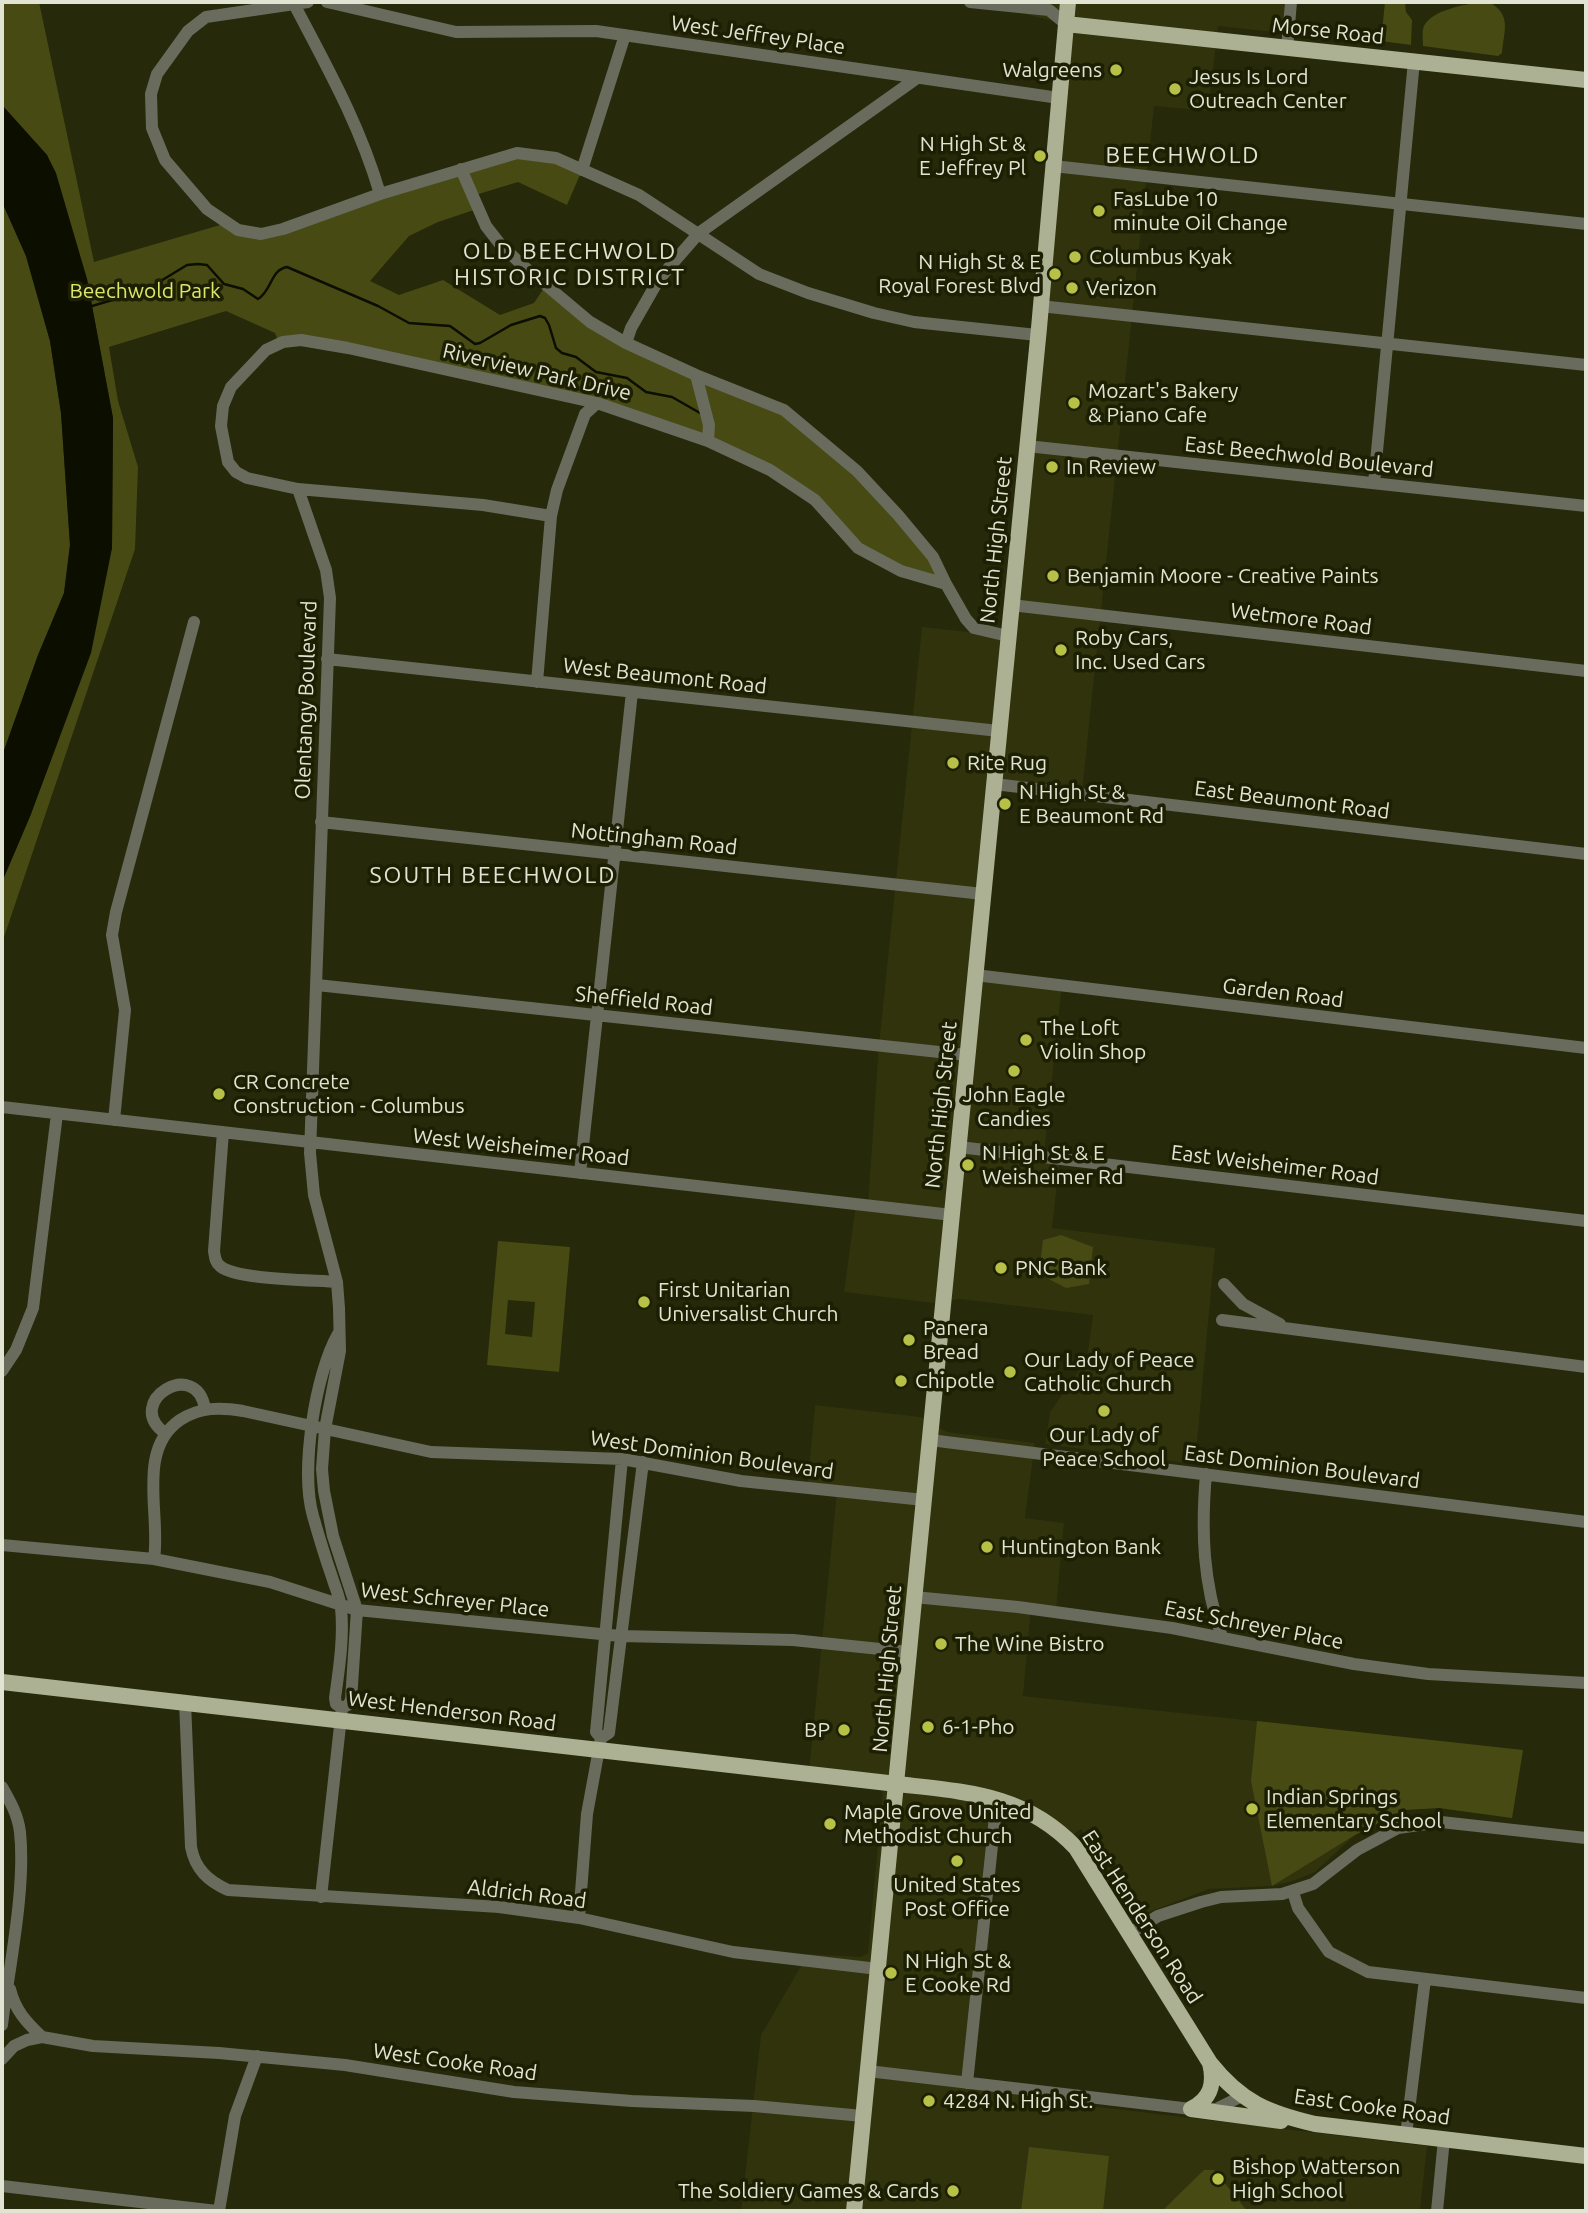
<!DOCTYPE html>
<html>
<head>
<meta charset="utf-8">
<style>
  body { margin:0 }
  #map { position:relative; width:1588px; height:2213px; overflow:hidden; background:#26290a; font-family:Ubuntu,sans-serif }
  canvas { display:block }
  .frame { position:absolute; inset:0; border:4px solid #e1e4d2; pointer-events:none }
</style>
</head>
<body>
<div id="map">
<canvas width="1588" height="2213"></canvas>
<div class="frame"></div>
</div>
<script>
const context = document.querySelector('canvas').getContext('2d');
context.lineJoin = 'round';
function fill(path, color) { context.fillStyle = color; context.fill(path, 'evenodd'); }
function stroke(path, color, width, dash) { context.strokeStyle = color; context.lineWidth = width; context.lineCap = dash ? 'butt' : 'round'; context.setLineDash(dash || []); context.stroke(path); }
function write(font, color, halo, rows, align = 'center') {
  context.font = font + ' Ubuntu,sans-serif'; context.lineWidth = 7; context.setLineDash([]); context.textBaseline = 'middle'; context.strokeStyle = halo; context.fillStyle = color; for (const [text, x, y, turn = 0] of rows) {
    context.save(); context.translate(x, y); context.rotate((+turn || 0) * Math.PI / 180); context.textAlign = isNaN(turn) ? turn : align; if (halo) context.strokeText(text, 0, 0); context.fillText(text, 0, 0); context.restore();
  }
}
fill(new Path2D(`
  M977,2h308l-3,31 -64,-7 -10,85 -54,-5 -72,686 -88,-8 -16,190 84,9 -18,172 16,2 -8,71 163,20 -20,216 -150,-20 5,-32 37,-53 6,-44 -134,-16 -26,4 -89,-11 12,-89h12l11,-158 43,-418 85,9 58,-612z
  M815,1405l106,12 26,15 88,11 -10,75 39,5 -8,87 -25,-3 -8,89 500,54 -11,68 -73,-10 -35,2 -49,25 -40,37 -22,9 -21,5 -63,3 -73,28 -55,-88 -10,7 -73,-41 -30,287 55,7v9l404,48 -7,65h-679l20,-176 47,-81 53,3 7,-4 15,-163 -75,-9 29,-290 -30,-2z`), '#30330c');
fill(new Path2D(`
  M2,2h37l55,260 133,-39 34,11 256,-81 65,17 -15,35 -49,-23 -46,14 5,13 -39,13 -29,14 -39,45 29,14 44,-15 57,35 34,-12 12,-18 44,37 194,88 114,105 48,69 -45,-13 -61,-42 -70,-59 -134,-55 -288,-67 -69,-4 -4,-11 -49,-22 -117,36 9,54 20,66 -3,82 -133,394v-61l29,-68 81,-266 1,-130 -26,-139 -40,-124 -45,-50z
  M1385,2h20l1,10 6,8 -1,25 -30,-4z
  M1489,2c23,13 15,28 13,51l-4,3 -75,-10c0,-5 -1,-12 0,-17 4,-19 49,-27 66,-27z
  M2,202l24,54 24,85 11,72 9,132 -6,48 -26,62 -36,101z
  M1061,1235l32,12 -4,37 -23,4 -27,-14 4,-34z
  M498,1241l72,6 -11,125 -72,-7zM508,1300l27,2 -3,35 -27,-3z
  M1257,1721l266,29 -11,68 -73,-10 -35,2 -49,25 -83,51 -21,-105z
  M1029,2147l80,9 -6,55h-82z
  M1204,2170h10l33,41h-85z`), '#474b13');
fill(new Path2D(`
  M2,105l45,50 9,18 31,106 26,139 -1,130 -21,105 -60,161 -29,68v-126l36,-101 26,-62 6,-48 -9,-132 -11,-72 -24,-85 -24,-54z`), '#0c0e00');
stroke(new Path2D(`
  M92,306l54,-16 41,-25 11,-1 9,1 17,19 19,5 15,10c14,-8 12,-29 29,-32l91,39 31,17 41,3 25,18 5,-1 31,-18 29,-9 5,2 4,7 7,23 6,5 14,4 20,15 31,6 19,14 26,5 28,16`), '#0c0e00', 2.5);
stroke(new Path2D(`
  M308,2l-102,15 -18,14 -31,43 -6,20 1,34 13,32 42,49 31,21 23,4 22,-5 97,-35 137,-41 39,5 83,37 120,79 49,19 66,20 40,9 123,13
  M327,2l129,30 140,-1 463,67
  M970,2l79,8 17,14
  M294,4c33,63 66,121 86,190
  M1287,48l4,-46
  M1053,166l533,58
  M461,169l25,57 14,18 21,20 69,58 36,21 70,32 88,35 73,61 41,44 35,42 13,27 20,35 8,9 34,8
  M582,170l43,-135
  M1040,306l546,59
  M626,343l5,-15 28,-49 40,-46 218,-155
  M696,375l13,50 -1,16
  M1027,446l559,60
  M1374,483l40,-422
  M298,489l28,81 4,28 -20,555 4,42 23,87 2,26 1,43 -15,78 -3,40 2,22 9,45 24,74 -6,90 -3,5 -6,3 -21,189
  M551,516l-68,-11 -185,-16 -51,-11 -11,-6 -8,-10 -7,-36 2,-20 8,-19 35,-37 17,-8 18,-2 47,8 249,55 111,38 62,29 45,30 43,48 43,23 45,13
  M1011,605l575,66
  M327,659l672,72
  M537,682l14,-166 6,-26 28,-76 12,-11
  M994,784l592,70
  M321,822l662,72
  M975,975l611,73
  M317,985l650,70
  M2,1107l950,108
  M114,1120l11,-110 -13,-75 4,-23 78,-290
  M223,1132l-9,119c1,6 1,11 6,15 15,14 93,14 117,16
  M959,1147l627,74
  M580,1173l52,-481
  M1224,1284l19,20 37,20
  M1222,1320l364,47
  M338,1334c-23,40 -38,137 -25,182 6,21 12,41 19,61 3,10 8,21 9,31 3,30 -2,61 -6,90l1,6 6,4
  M2,1371l14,-21 17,-42 24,-194
  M165,1433c-43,-31 32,-77 40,-24
  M930,1440l656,82
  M1206,1474c-5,57 -3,109 16,163
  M2,1545l152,14 116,23 87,28 264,26 172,4 116,12
  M154,1559c7,-44 -18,-109 26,-139 20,-13 40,-13 63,-9l188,41 191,7 119,22 183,19
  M914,1597l104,10 154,21 182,36 74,10 158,9
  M185,1702l6,145c4,22 17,34 37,43l271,17 80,11 154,34 145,17
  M601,1738l-5,-6 26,-273
  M2,1787c8,14 16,28 18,45 6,57 -11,135 -18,193
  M1293,1892l5,16 31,44 39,20 218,26
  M579,1918l8,-104 14,-76 8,-5 34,-271
  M1130,1933l28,-17 43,-14 20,-5 61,-3 31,-10 44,-34 41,-22 43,-6 145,16
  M10,1989c5,21 16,33 32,48
  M2,2059l12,-13 13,-6 15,-3 51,9 126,7 126,12 169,27 118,9 122,5 109,10
  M868,2071l323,38h25l26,-13
  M967,2083l30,-285
  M1406,2135l19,-156
  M2,2186l215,25
  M219,2211l16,-95 22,-60
  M1437,2211l7,-72`), '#696b5d', 12);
stroke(new Path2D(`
  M1066,24l520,56
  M2,1682l895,102c70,8 128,10 179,64l134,215c31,39 58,50 105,61l271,32
  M1191,2109l90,12
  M1191,2109c20,-10 24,-25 19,-46
  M854,2211l185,-1883 29,-326`), '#adb194', 16);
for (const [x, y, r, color] of [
  [1116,70,7,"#b7c148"],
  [1175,89,7,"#b7c148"],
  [1040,156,7,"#b7c148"],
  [1099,211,7,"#b7c148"],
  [1075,257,7,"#b7c148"],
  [1055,274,7,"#b7c148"],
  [1072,288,7,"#b7c148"],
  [1074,403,7,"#b7c148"],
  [1052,467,7,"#b7c148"],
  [1053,576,7,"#b7c148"],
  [1061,650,7,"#b7c148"],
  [953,763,7,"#b7c148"],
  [1005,804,7,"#b7c148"],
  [1026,1040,7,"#b7c148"],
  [1014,1071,7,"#b7c148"],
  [219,1094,7,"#b7c148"],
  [968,1165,7,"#b7c148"],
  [1001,1268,7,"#b7c148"],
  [644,1302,7,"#b7c148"],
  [909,1340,7,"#b7c148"],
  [1010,1372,7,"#b7c148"],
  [901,1381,7,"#b7c148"],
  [1104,1411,7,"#b7c148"],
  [987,1547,7,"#b7c148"],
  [941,1644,7,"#b7c148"],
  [928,1727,7,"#b7c148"],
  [844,1730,7,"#b7c148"],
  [1252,1809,7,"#b7c148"],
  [830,1824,7,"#b7c148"],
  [957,1861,7,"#b7c148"],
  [891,1973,7,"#b7c148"],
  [929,2101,7,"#b7c148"],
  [1218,2179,7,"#b7c148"],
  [953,2191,7,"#b7c148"]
]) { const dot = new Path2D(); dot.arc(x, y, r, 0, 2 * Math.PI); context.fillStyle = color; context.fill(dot); stroke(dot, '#1d1f02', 2.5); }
write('21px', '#e1e4d2', '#1d1f02', [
  ["Morse Road",1328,31,6],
  ["West Jeffrey Place",758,35,8],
  ["Riverview Park Drive",537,372,13],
  ["East Beechwold Boulevard",1309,457,6],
  ["North High Street",996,540,-84],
  ["Wetmore Road",1301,619,7],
  ["West Beaumont Road",665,676,6],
  ["Olentangy Boulevard",306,700,-88],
  ["East Beaumont Road",1292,800,7],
  ["Nottingham Road",654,839,6],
  ["Garden Road",1283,993,7],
  ["Sheffield Road",644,1001,6],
  ["North High Street",941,1105,-84],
  ["West Weisheimer Road",521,1147,6],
  ["East Weisheimer Road",1275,1165,7],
  ["West Dominion Boulevard",712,1455,8],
  ["East Dominion Boulevard",1302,1467,7],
  ["West Schreyer Place",455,1600,6],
  ["East Schreyer Place",1254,1625,11],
  ["North High Street",887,1669,-85],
  ["West Henderson Road",452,1711,7],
  ["Aldrich Road",527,1894,7],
  ["East Henderson Road",1142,1917,57],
  ["West Cooke Road",455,2062,8],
  ["East Cooke Road",1372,2107,8]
]);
write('21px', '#e1e4d2', '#1d1f02', [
  ["Walgreens",1102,70,"right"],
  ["Jesus Is Lord",1189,77],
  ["Outreach Center",1189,101],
  ["N High St &",1026,144,"right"],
  ["E Jeffrey Pl",1026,168,"right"],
  ["FasLube 10",1113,199],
  ["minute Oil Change",1113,223],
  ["Columbus Kyak",1089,257],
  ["N High St & E",1041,262,"right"],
  ["Royal Forest Blvd",1041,286,"right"],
  ["Verizon",1086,288],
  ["Mozart's Bakery",1088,391],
  ["& Piano Cafe",1088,415],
  ["In Review",1066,467],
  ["Benjamin Moore - Creative Paints",1067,576],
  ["Roby Cars,",1075,638],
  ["Inc. Used Cars",1075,662],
  ["Rite Rug",967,763],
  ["N High St &",1019,792],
  ["E Beaumont Rd",1019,816],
  ["The Loft",1040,1028],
  ["Violin Shop",1040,1052],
  ["CR Concrete",233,1082],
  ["Construction - Columbus",233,1106],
  ["John Eagle",1014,1095,"center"],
  ["Candies",1014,1119,"center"],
  ["N High St & E",982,1153],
  ["Weisheimer Rd",982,1177],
  ["PNC Bank",1015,1268],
  ["First Unitarian",658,1290],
  ["Universalist Church",658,1314],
  ["Panera",923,1328],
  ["Bread",923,1352],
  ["Our Lady of Peace",1024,1360],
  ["Catholic Church",1024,1384],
  ["Chipotle",915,1381],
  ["Our Lady of",1104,1435,"center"],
  ["Peace School",1104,1459,"center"],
  ["Huntington Bank",1001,1547],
  ["The Wine Bistro",955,1644],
  ["6-1-Pho",942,1727],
  ["BP",830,1730,"right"],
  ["Indian Springs",1266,1797],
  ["Elementary School",1266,1821],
  ["Maple Grove United",844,1812],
  ["Methodist Church",844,1836],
  ["United States",957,1885,"center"],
  ["Post Office",957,1909,"center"],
  ["N High St &",905,1961],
  ["E Cooke Rd",905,1985],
  ["4284 N. High St.",943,2101],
  ["Bishop Watterson",1232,2167],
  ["High School",1232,2191],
  ["The Soldiery Games & Cards",939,2191,"right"]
], 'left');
write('21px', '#dce86a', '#1d1f02', [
  ["Beechwold Park",145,291]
]);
context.letterSpacing = '2px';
write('23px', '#e1e4d2', '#1d1f02', [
  ["BEECHWOLD",1183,155],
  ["OLD BEECHWOLD",570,251],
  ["HISTORIC DISTRICT",570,277],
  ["SOUTH BEECHWOLD",493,875]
]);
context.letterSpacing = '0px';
</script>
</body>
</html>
